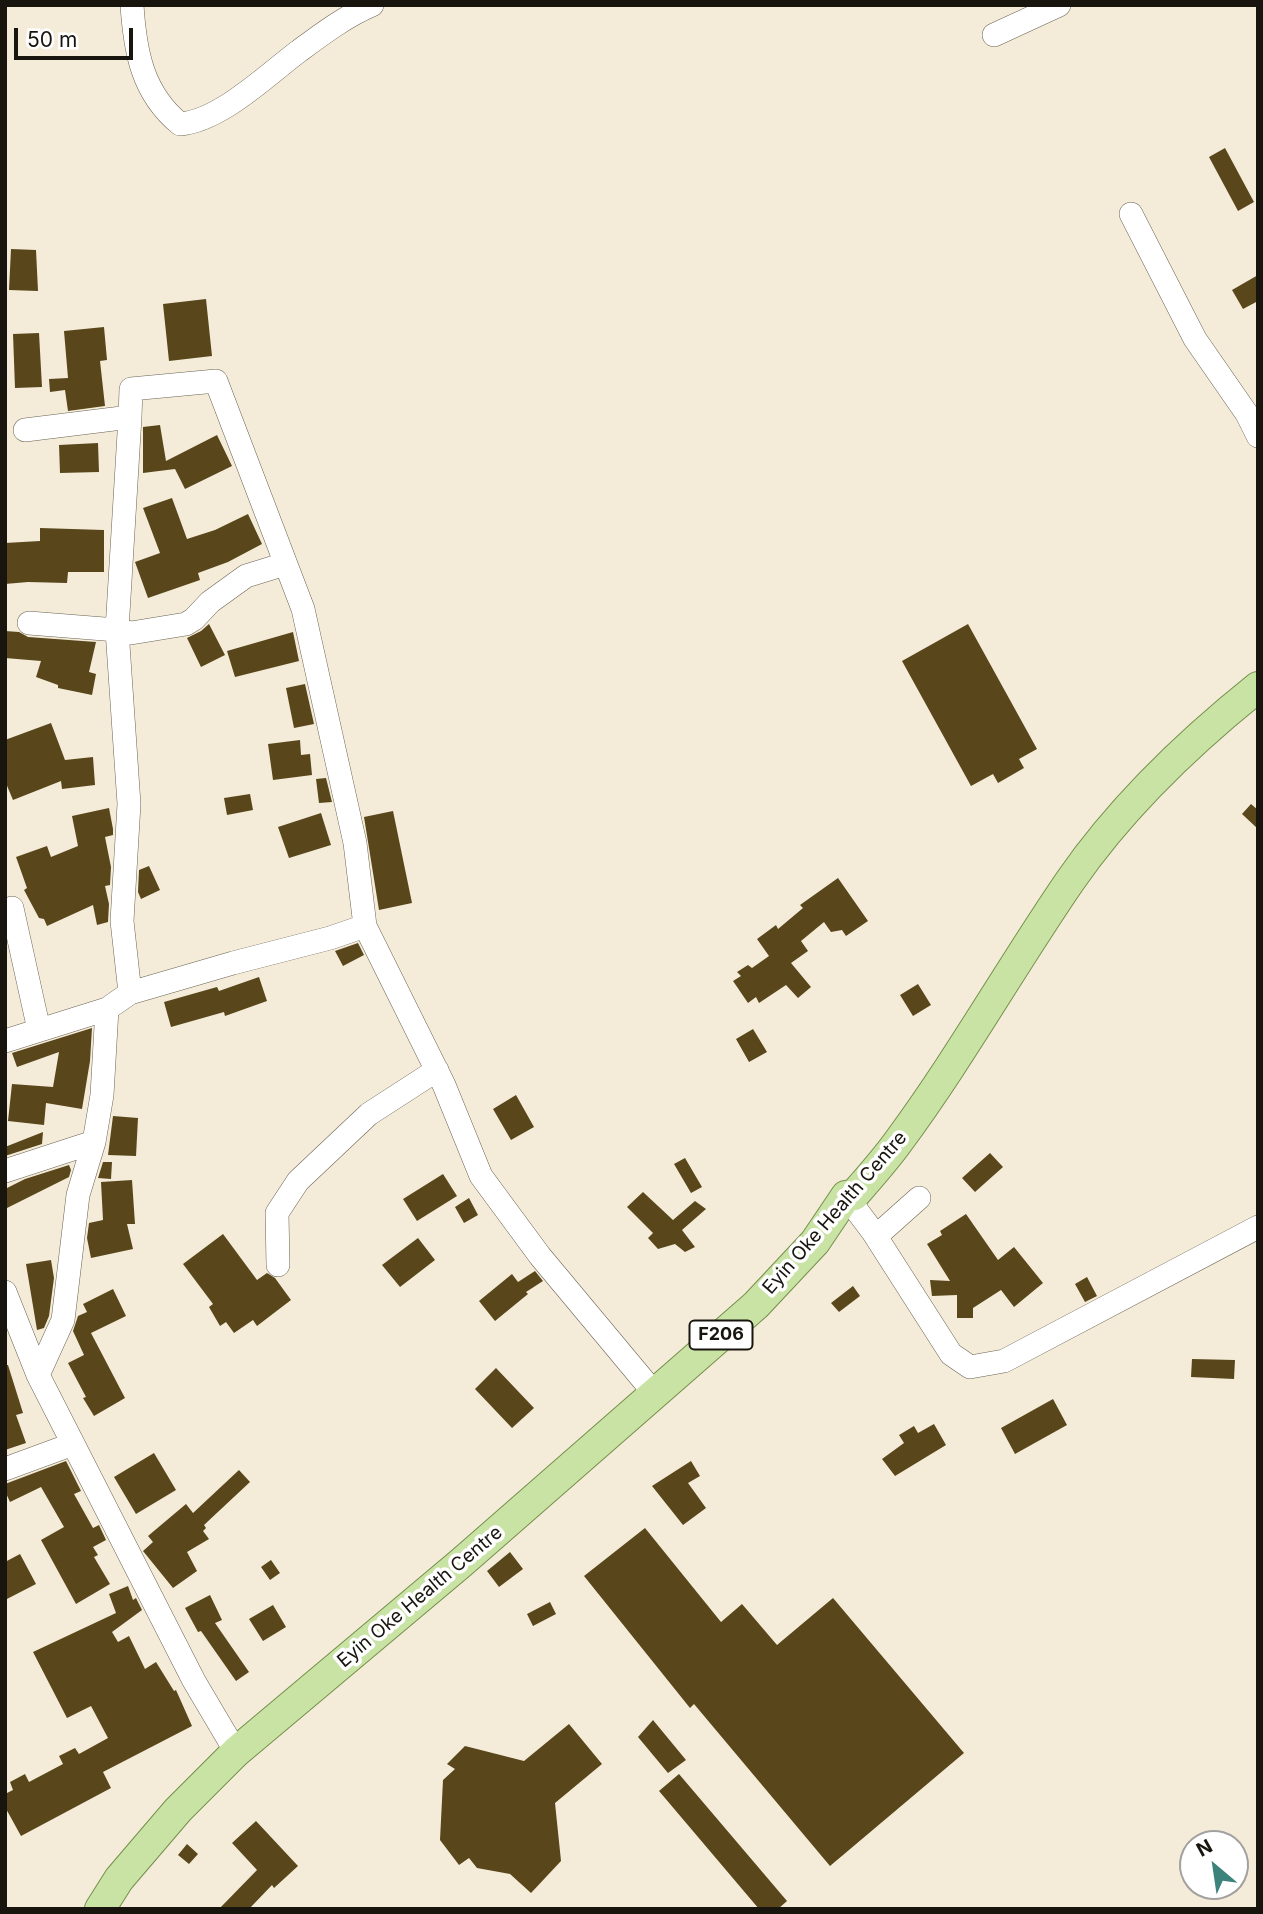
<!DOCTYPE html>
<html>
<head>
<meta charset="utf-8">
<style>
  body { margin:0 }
  #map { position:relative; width:1263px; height:1914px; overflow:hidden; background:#f4ecd9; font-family:Inter,sans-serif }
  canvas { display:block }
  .frame { position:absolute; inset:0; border:7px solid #18150f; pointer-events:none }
  .north { position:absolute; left:1179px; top:1830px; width:70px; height:70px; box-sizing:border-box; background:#fff; border:2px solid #a3a19f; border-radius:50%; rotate:331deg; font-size:19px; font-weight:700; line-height:28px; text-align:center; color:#18150f }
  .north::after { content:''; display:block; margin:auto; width:24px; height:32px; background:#3c837b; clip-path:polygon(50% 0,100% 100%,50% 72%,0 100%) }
  .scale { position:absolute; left:14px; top:28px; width:119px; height:32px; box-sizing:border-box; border:4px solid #18150f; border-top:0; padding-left:9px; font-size:21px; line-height:24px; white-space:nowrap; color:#18150f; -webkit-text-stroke:5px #fff; paint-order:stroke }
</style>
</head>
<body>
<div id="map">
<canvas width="1263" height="1914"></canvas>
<div class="frame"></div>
<div class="north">N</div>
<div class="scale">50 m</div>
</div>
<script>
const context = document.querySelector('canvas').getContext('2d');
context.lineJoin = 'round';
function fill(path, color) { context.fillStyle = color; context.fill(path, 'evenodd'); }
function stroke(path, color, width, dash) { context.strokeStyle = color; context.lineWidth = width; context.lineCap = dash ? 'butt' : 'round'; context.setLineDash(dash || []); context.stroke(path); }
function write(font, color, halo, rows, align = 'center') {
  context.font = font + ' Inter,sans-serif'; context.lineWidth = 7; context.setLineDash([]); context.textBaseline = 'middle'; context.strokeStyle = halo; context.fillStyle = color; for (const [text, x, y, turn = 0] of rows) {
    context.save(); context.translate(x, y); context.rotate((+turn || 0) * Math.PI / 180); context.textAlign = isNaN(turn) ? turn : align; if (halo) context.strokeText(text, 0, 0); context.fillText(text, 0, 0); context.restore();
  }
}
fill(new Path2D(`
  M1225,148l29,54 -16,9 -29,-54z
  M11,249l25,1 2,41 -29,-1z
  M1258,275v26l-15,8 -11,-19z
  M206,299l6,57 -43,5 -6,-57z
  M104,327l3,33 -7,1 5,45 -37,5 -3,-21 -15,2 -1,-13 19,-1 -4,-47z
  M39,333l3,54 -27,1 -2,-54z
  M160,425l6,36 51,-26 15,31 -47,23 -10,-20 -32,4v-46z
  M98,443l1,29 -39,1 -1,-28z
  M172,498l15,41 28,-9 33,-16 14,30 -34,18 -30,11 2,7 -52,18 -13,-36 25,-9 -17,-45z
  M40,528l64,2v42h-36l-1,11 -39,-1 -23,2v-41l35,-2z
  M209,624l16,31 -24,12 -14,-29 14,-7z
  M968,624l69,125 -18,10 5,9 -26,15 -5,-9 -22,12 -69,-125z
  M5,631l14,1 9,5 68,5 -7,30 7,2 -4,21 -34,-7v-3l-22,-8 5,-16 -36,-3z
  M293,632l6,29 -64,16 -8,-26z
  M305,684l9,40 -20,4 -8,-40z
  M51,723l14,37 28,-3 2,28 -33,4 -1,-8 -48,19 -8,-19v-41z
  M300,740l1,15 9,-1 2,21 -39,5 -5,-36z
  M326,778l6,24 -13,1 -3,-24z
  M250,794l3,16 -26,5 -3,-17z
  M1251,804l7,6v19l-16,-15z
  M109,808l4,21v6l-8,2 6,30 -1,18 -5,1 4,18 -1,18 -11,3 -4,-20 -46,21 -3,-7 -5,-1 -15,-28 3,-2 -11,-31 31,-11 4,11 27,-11 -6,-30z
  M393,811l19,92 -33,7 -15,-93z
  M321,813l10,32 -42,13 -11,-31z
  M149,866l11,24 -19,9 -3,-7 1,-22z
  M838,878l30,43 -22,15 -4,-6 -11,2 -7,-10 -23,19 7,10 -17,12 20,24 -13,11 -12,-13 -27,18 -3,-6 -8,6 -15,-22 8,-5 -4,-4 11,-7 4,3 17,-12 -12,-17 19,-14 2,4 25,-21 -3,-3z
  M358,943l6,12 -21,11 -8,-15z
  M259,977l8,24 -42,15 -1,-4 -53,15 -7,-25 53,-15 2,4z
  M918,984l13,21 -18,11 -13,-21z
  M92,1028l-2,33 -8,48 -36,-6 -2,22 -36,-4 4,-37 41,3 6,-35 -42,15 -5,-14z
  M753,1029l14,23 -18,10 -13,-23z
  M516,1095l18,32 -23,13 -18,-31z
  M113,1116l25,2 -2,38 -28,-1z
  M43,1132l-1,12 -37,12v-9z
  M990,1153l13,14 -28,25 -13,-14z
  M685,1158l17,29 -11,6 -17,-29z
  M103,1162h9l-1,17 -13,-1z
  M69,1165l2,5 -2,7 -64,32v-20l20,-10z
  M443,1174l14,22 -40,25 -14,-22z
  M132,1180l3,44h-8l6,25 -42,9 -4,-20 2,-15 14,-3 -2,-38z
  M643,1192l30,28 22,-19 11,8 -24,21 13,17 -10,5 -10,-8 -17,5 -10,-11 5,-5 -26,-26z
  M469,1198l9,17 -14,8 -9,-16z
  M966,1214l32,46 16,-13 29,36 -29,24 -13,-17 -28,18v10h-16v-23l-25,1 -2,-16 20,1 -23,-37 15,-9 -2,-4z
  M223,1234l34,46 10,-7 8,5 16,22 -34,26 -4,-6 -19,13 -8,-11 -6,4 -11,-19 4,-3 -30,-40z
  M418,1238l17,22 -35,27 -18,-22z
  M51,1260l3,18 -5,38 -5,12 -7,2 -11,-66z
  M535,1271l8,10 -17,11 2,2 -33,27 -16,-20 33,-27 6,8z
  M1087,1277l10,19 -12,6 -10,-18z
  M853,1286l7,10 -21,16 -8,-9z
  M113,1289l13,27 -35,17 34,65 -31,18 -11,-18 3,-1 -18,-34 16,-8 -11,-24 5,-15 9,-4 -4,-8z
  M1192,1359l43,1 -1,19 -43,-2z
  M5,1365h3l15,48 -7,2 10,28 -21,7z
  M496,1368l38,40 -22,20 -37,-39z
  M1053,1399l14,26 -52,29 -14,-26z
  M934,1424l12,21 -51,31 -13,-17 22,-16 -5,-8 15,-9 4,7z
  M154,1453l22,37 -40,24 -22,-37z
  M66,1461l15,30 -7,3 19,34 6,-3 7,15 -13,7 5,8 -4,2 16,27 -34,20 -35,-64 23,-13 -23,-40 -31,15 -5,-11v-7z
  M691,1461l9,15 -12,7 18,25 -23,17 -31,-39z
  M239,1470l11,12 -46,43 2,3 -3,3 6,8 -22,13 10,19 -24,17 -30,-37 10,-9 -5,-6 38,-32 7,9z
  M645,1528l76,94 21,-18 35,41 56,-47 131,155 -134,113 -136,-162 -4,4 -106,-132z
  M510,1552l13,17 -24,18 -12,-16z
  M20,1554l16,30 -31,16v-38z
  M271,1560l9,13 -10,7 -9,-13z
  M128,1586l5,14 3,-2 6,12 -30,22 6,10 11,-6 16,33 11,-7 18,29 2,-1 16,36 -89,46 8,16 -90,48 -16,-29v-13l8,-4 -3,-8 15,-8 4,8 34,-18 -4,-8 16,-8 4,6 29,-16 -17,-32 -24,12 -34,-66 83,-39 -7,-19z
  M210,1595l12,25 -7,3 34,49 -13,9 -35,-50 -3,1 -13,-24z
  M550,1602l6,12 -23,12 -6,-12z
  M273,1605l13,22 -23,14 -14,-22z
  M653,1720l33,40 -18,13 -30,-36z
  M569,1724l33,40 -47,39 6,58 -30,32 -21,-19 -33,-6 -8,-10 -10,7 -19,-25 3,-60 12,-11 -8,-5 18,-18 59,15z
  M679,1774l108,127 -9,8h-19l-100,-118z
  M256,1821l42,45 -24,22 -2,-3 -23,24h-30l38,-39 -25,-27z
  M187,1844l11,10 -9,10 -11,-9z`), '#59471b');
const minor = new Path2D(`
  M132,5c3,46 10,88 48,119 40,-3 87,-49 119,-73 23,-17 47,-35 73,-46
  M994,35l65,-30
  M1131,214l64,125 52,75 11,22
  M130,417l-13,213 12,174 -7,117 8,72
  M25,430l105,-13 1,-28 85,-8 87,228 52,234 10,83 79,159 37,91 59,80 115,138
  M29,623l88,7 14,3 55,-9 8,-5 16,-17 36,-26 39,-12
  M12,908l27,122
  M5,1041l102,-32 23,-16 103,-30 97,-25 35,-12
  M5,1171l89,-29
  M846,1196l27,36 78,122 19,13 34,-6 254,-134
  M873,1232l9,-1 37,-33
  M278,1265l-1,-52 21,-32 71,-67 68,-44
  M5,1292l33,83 156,306 42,71
  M38,1375l25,-55 15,-125 16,-53 8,-47 5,-86
  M5,1469l68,-25`);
const major = new Path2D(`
  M100,1909l19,-30 59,-69 58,-58 225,-189 295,-258 59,-63 31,-46 8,-1c15,-17 31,-35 44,-53 62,-84 113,-175 172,-261 51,-74 118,-138 188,-194`);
stroke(minor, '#6a6353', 24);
stroke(major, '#748f4a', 32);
stroke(minor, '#fff', 23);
stroke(major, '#c9e3a5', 30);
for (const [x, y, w] of [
  [721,1335,63]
]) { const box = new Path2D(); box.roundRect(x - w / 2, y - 14.5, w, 29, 5); context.fillStyle = '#fff'; context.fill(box); stroke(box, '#18150f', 2); }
write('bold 18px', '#18150f', null, [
  ["F206",721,1335]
]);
write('19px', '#18150f', '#fff', [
  ["Eyin Oke Health Centre",835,1213,-49],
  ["Eyin Oke Health Centre",420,1597,-40]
]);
</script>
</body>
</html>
